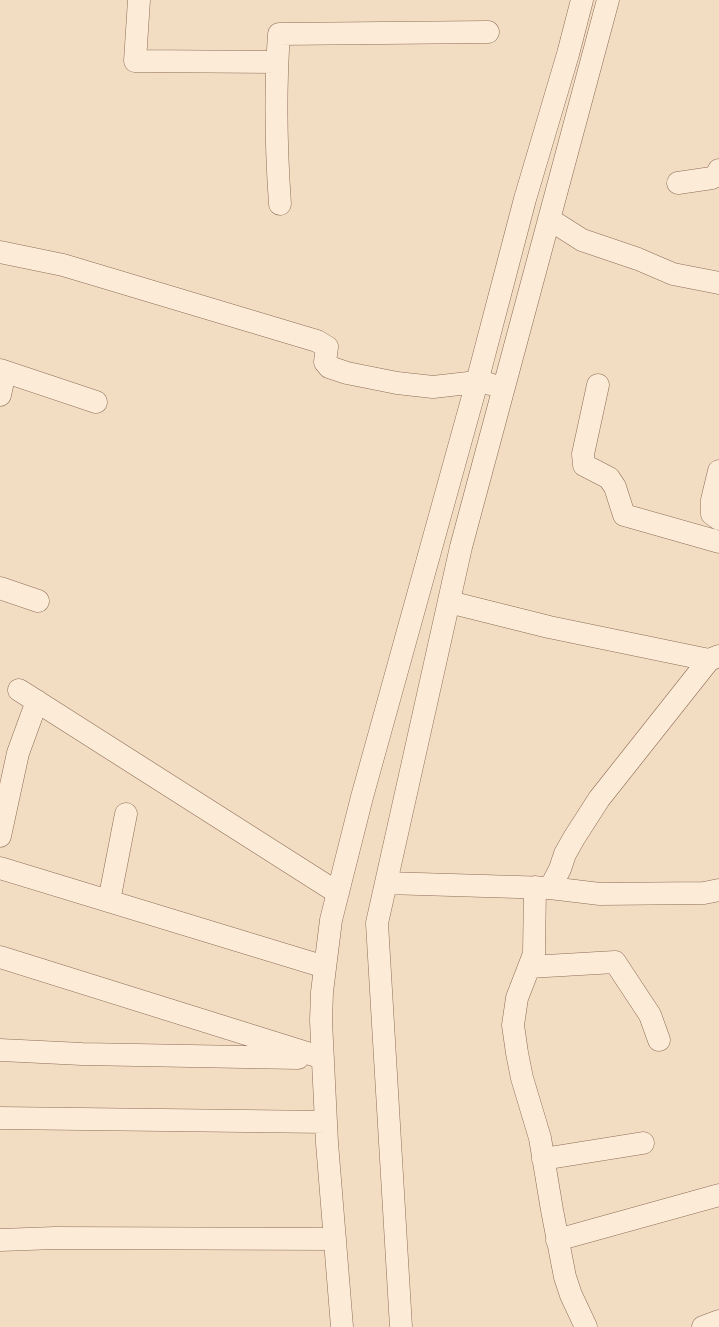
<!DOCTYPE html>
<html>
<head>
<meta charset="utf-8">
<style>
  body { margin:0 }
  canvas { display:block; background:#f2ddc2 }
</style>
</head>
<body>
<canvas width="719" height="1327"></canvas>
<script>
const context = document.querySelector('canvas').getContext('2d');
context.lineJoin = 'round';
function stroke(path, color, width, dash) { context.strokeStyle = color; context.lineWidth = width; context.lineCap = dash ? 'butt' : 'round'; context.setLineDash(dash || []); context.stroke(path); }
const minor = new Path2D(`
  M139,0l-4,61 142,1
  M678,183l34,-5 4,-2 3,-6
  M280,204c-4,-56 -5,-114 -1,-170l209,-2
  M549,219l33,21 56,19 35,15 46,9
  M0,252l63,13 254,76 10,6 -2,15 4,5 18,6 50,10 36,4 44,-5 13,2
  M0,370l96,32
  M598,385l-15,69 1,11 25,13 6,9 9,28 95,27
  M0,395l5,-23
  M719,471l-7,29v14l7,5
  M0,588l38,13
  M449,602l100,25 160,33
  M19,690l319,203
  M0,836l18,-83 19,-52
  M0,868l325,99
  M386,883l164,5 10,-19 5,-15 9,-16 25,-39 110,-139 10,-4
  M535,887l-1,67 -17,44 -4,27 4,28 5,25 18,60 12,72 13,67 6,18 15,32
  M550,888l50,6 104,-1 15,-3
  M109,901l17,-87
  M0,957l323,101
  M529,967l86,-5 35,53 9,25
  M0,1050l82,4 216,4
  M0,1118l326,4
  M543,1159l100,-16
  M0,1240l55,-2 280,1
  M557,1240l162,-45
  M342,1327l-15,-184 -6,-122 1,-29 9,-72 31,-123 115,-415 48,-183 43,-145 14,-54
  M401,1327l-24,-404 84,-376 147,-547
  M703,1327l16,-6`);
stroke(minor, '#8e6c57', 23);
stroke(minor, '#fcebd7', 22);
</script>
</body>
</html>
